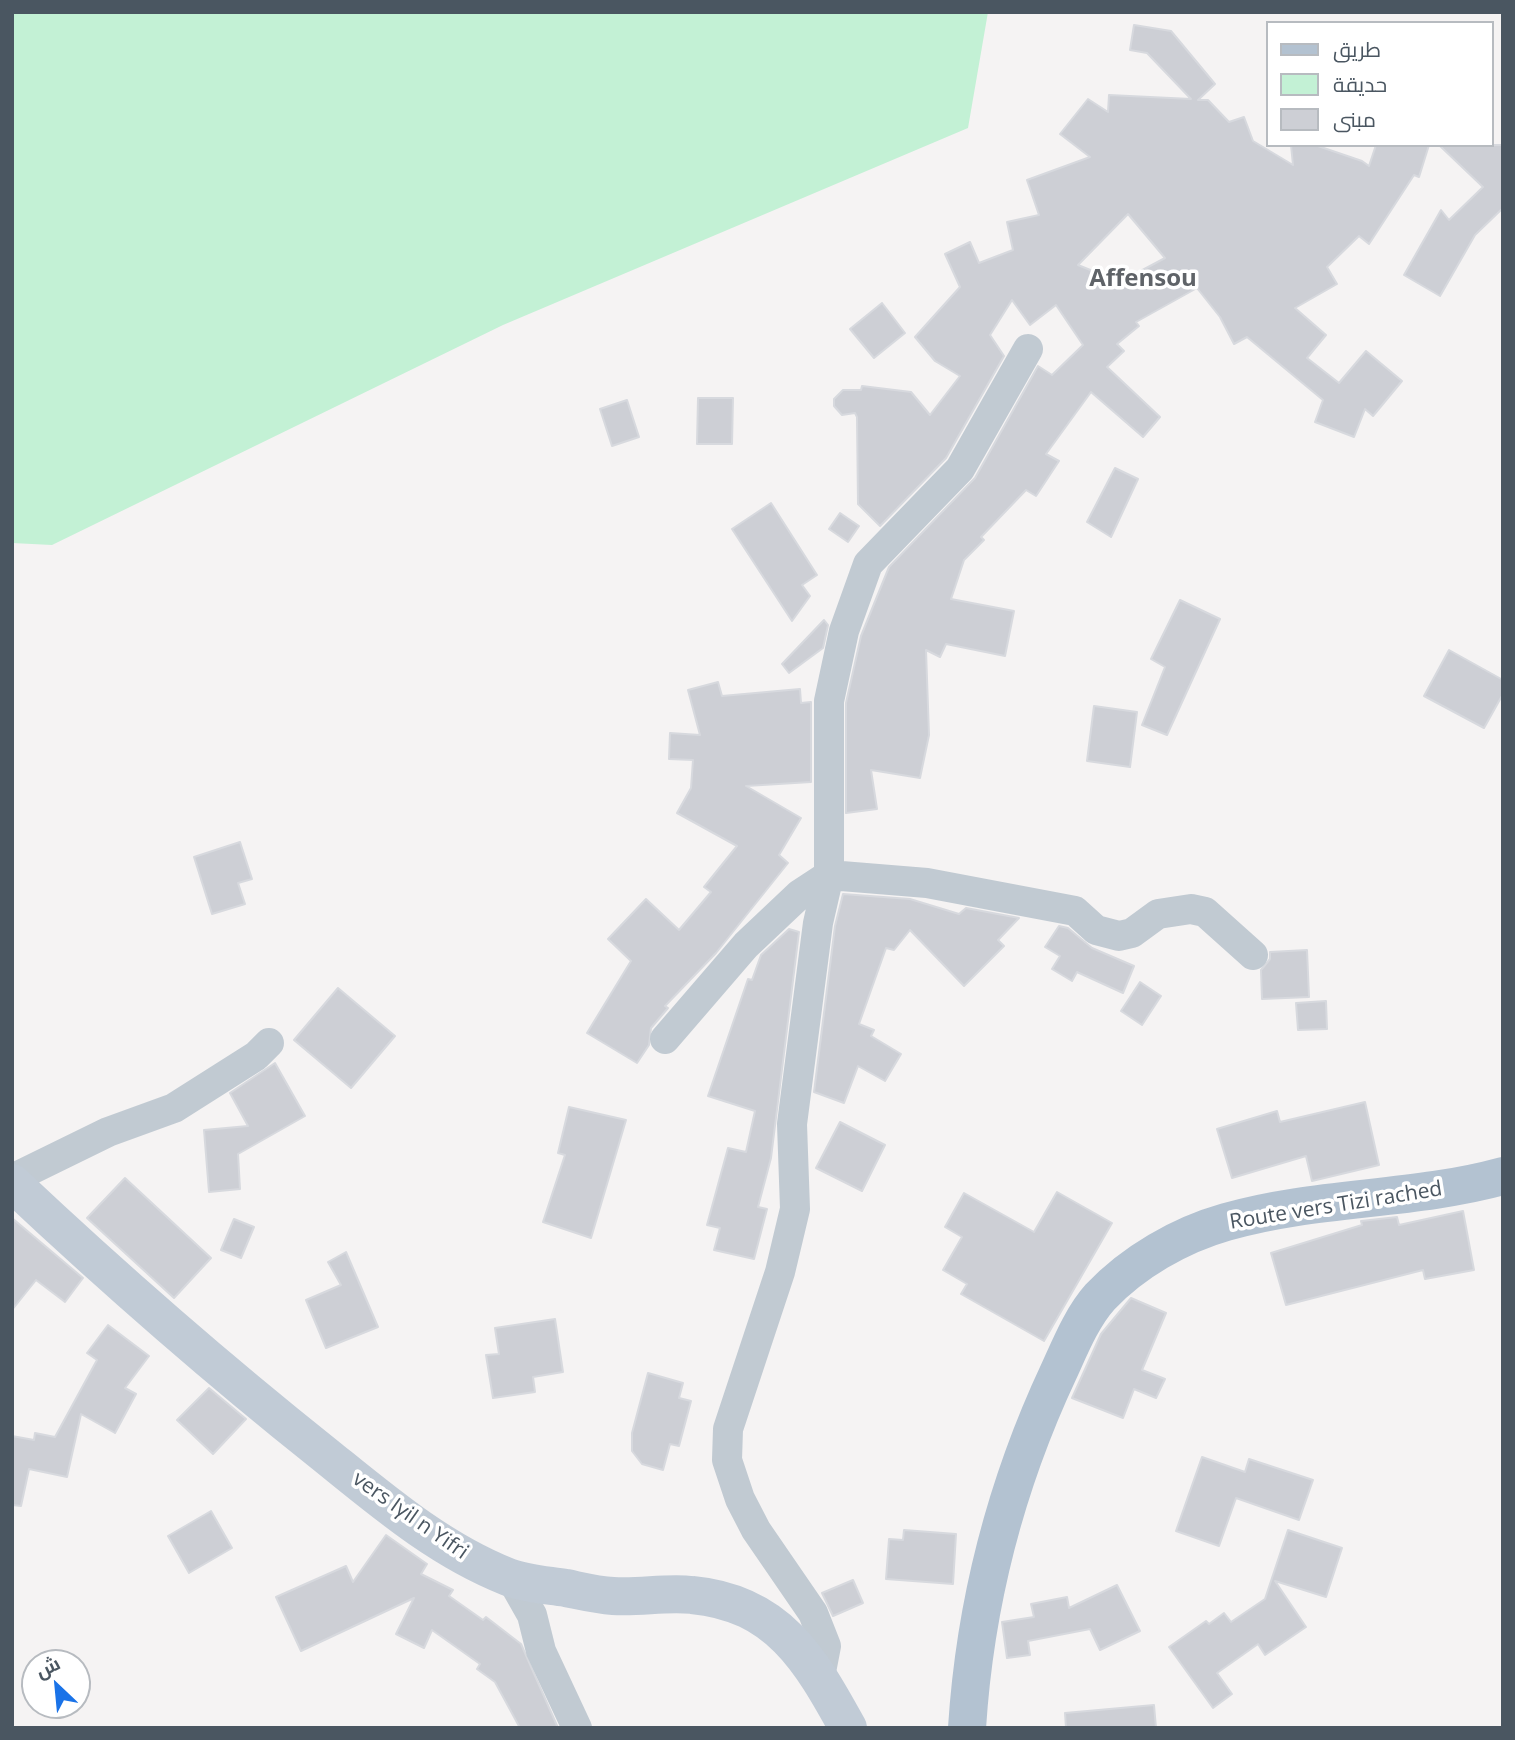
<!DOCTYPE html>
<html>
<head>
<meta charset="utf-8">
<style>
  body { margin:0 }
  #map { position:relative; width:1515px; height:1740px; overflow:hidden; background:#f5f3f3; font-family:"Open Sans",Cairo,sans-serif }
  canvas { display:block }
  .frame { position:absolute; inset:0; border:14px solid #4a5661; pointer-events:none }
  .legend { position:absolute; left:1266px; top:21px; width:228px; height:126px; box-sizing:border-box; background:#fff; border:2px solid #b7bbc0; margin:0; padding:9px 12px; list-style:none; font-size:21px; color:#4a5661 }
  .legend li { display:flex; align-items:center; gap:14px; height:35px }
  .legend b { width:35px; border:2px solid #b7bbc0 }
  .north { position:absolute; left:21px; top:1649px; width:70px; height:70px; box-sizing:border-box; background:#fff; border:2px solid #b7bbc0; border-radius:50%; rotate:334deg; font-size:19px; font-weight:700; line-height:28px; text-align:center; color:#4a5661 }
  .north::after { content:''; display:block; margin:auto; width:24px; height:32px; background:#1a73e8; clip-path:polygon(50% 0,100% 100%,50% 72%,0 100%) }
</style>
</head>
<body>
<div id="map">
<canvas width="1515" height="1740"></canvas>
<div class="frame"></div>
<ul class="legend">
<li><b style="height:9px;background:#b3c2d1"></b>طريق</li>
<li><b style="height:19px;background:#c3f1d5"></b>حديقة</li>
<li><b style="height:19px;background:#cdcfd5"></b>مبنى</li>
</ul>
<div class="north">ش</div>
</div>
<script>
const context = document.querySelector('canvas').getContext('2d');
context.lineJoin = 'round';
function fill(path, color) { context.fillStyle = color; context.fill(path, 'evenodd'); }
function stroke(path, color, width, dash) { context.strokeStyle = color; context.lineWidth = width; context.lineCap = dash ? 'butt' : 'round'; context.setLineDash(dash || []); context.stroke(path); }
function write(font, color, halo, rows, align = 'center') {
  context.font = font + ' "Open Sans",sans-serif'; context.lineWidth = 7; context.setLineDash([]); context.textBaseline = 'middle'; context.strokeStyle = halo; context.fillStyle = color; for (const [text, x, y, turn = 0] of rows) {
    context.save(); context.translate(x, y); context.rotate((+turn || 0) * Math.PI / 180); context.textAlign = isNaN(turn) ? turn : align; if (halo) context.strokeText(text, 0, 0); context.fillText(text, 0, 0); context.restore();
  }
}
fill(new Path2D(`
  M12,12h976l-20,116 -465,197 -451,220 -40,-2z`), '#c3f1d5');
const building = new Path2D(`
  M1134,25l37,6 44,53 -17,16h10l21,22 15,-5 9,24 40,24 -2,-20h24l47,16 7,5 7,-21h53l-10,32 -5,-2 -45,69 -10,-8 -32,31 10,17 -42,24 31,27 -19,23 32,25 27,-32 36,30 -29,35 -8,-7 -11,28 -39,-15 8,-22 -76,-63 -13,7 -14,-27 -23,-29 -61,34 3,4 -22,18 7,7 -17,16 53,50 -17,20 -52,-45 -45,62 13,7 -23,35 -10,-6 -45,47 3,3 -20,20 -13,39 63,12 -9,45 -59,-12 -6,13 -14,-7 3,85 -9,43 -49,-8 6,39 -31,4v-110l15,-67 28,-69 86,-89 63,-112 14,9 31,-30 -27,-40 -26,20 -18,-25 -22,35 14,21 -58,102 -66,68 -22,-22 -1,-87 -2,-4 -13,2 -8,-9v-7l9,-9h18l1,-4 49,6 19,23 30,-39 -25,-15 -20,-24 45,-50 -15,-33 25,-12 9,21 34,-13 -6,-28 32,-7 -12,-35 63,-23 -30,-23 28,-35 20,13 1,-17 82,4 -44,-46 -17,-3zM1128,214l37,44 -45,24 -42,-17z
  M1439,145h64v63l-28,27 -35,61 -36,-21 37,-65 8,10 34,-33z
  M882,303l23,30 -31,25 -24,-29z
  M698,398h35l-1,46h-35z
  M627,400l12,37 -27,9 -12,-37z
  M1115,468l23,11 -27,58 -24,-15z
  M771,503l46,72 -15,10 8,11 -18,25 -60,-92z
  M840,513l19,13 -11,16 -19,-13z
  M1180,600l40,19 -53,116 -25,-10 23,-58 -14,-8z
  M824,620l4,5 -5,23 -34,25 -7,-9z
  M1449,650l54,30v14l-19,34 -60,-32z
  M718,682l4,14 78,-7 1,14 10,-1v80l-65,4 55,32 -22,37 9,8 -72,90 -51,53 3,2 -17,20 -2,17 -12,18 -50,-30 44,-72 -23,-22 38,-40 33,31 32,-38 -7,-5 33,-41 -60,-33 14,-25 2,-28 -24,-1 1,-26 30,2 -12,-45z
  M1094,706l43,6 -7,55 -43,-6z
  M240,842l12,37 -14,4 7,21 -33,10 -18,-57z
  M843,894l67,5 49,15 7,-6 53,10 -21,22 6,6 -40,40 -54,-56 -16,20 -8,-2 -27,76 15,6 -3,6 30,18 -16,27 -27,-15 -14,37 -30,-11 21,-166z
  M1059,926l9,2 24,20 42,18 -11,27 -46,-21 -5,9 -20,-12 8,-13 -15,-9z
  M789,929l10,3 -28,226 -13,49 9,2 -13,50 -40,-9 6,-22 -13,-3 21,-77 18,4 9,-41 -47,-15 40,-117 4,1 9,-25z
  M1307,950l2,47 -47,2 -1,-29 9,-11v-7z
  M1140,982l21,14 -19,29 -21,-14z
  M338,988l57,48 -44,52 -57,-48z
  M1326,1001l1,28 -29,1 -2,-27z
  M275,1063l30,53 -67,38 2,35 -31,3 -5,-62 44,-4 -18,-33z
  M1365,1102l14,63 -67,16 -6,-25 -74,22 -15,-49 60,-18 3,11z
  M569,1107l57,13 -35,118 -48,-16 22,-67 -7,-2z
  M840,1122l45,23 -23,46 -46,-23z
  M125,1178l86,80 -37,40 -87,-80z
  M1057,1192l55,31 -68,118 -83,-47 6,-10 -24,-14 19,-33 -17,-10 19,-34 70,39z
  M1463,1211l11,59 -49,9 -2,-9 -137,35 -15,-52 91,-28 -1,-4 36,-4 2,8z
  M12,1218l71,60 -18,24 -29,-22 -24,30z
  M234,1219l20,8 -13,31 -20,-8z
  M346,1252l32,75 -52,21 -20,-48 35,-15 -13,-23z
  M1131,1298l35,15 -24,57 23,9 -9,19 -22,-9 -11,29 -51,-20 29,-64z
  M555,1319l8,53 -30,5 2,15 -42,6 -7,-43 13,-1 -4,-26z
  M108,1325l41,31 -24,32 11,6 -21,39 -34,-19 -14,63 -38,-8 -8,37 -9,-1v-69l22,4 1,-7 20,4 42,-77 -10,-7z
  M648,1373l35,10 -4,15 12,3 -12,45 -9,-2 -7,26 -21,-6 -10,-13v-18z
  M209,1388l37,31 -33,35 -36,-34z
  M1202,1457l43,15 4,-13 64,21 -14,40 -63,-22 -17,48 -43,-15z
  M211,1511l21,37 -43,25 -21,-37z
  M904,1530l52,4 -3,50 -67,-5 3,-40 14,1z
  M1288,1530l54,18 -16,49 -51,-16 31,46 -41,28 -7,-11 -41,29 15,21 -19,14 -44,-61 37,-26 3,3 15,-11 7,9 34,-23z
  M386,1535l41,29 -6,10 32,16 -4,6 34,24 3,-3 35,27 37,84h-38l-25,-46 -18,-13 3,-5 -48,-34 -8,18 -28,-14 18,-36 -113,53 -25,-54 70,-31 7,16z
  M853,1580l10,23 -30,13 -11,-23z
  M1117,1585l23,46 -40,19 -10,-21 -62,12 2,14 -23,3 -5,-36 32,-5 -3,-13 36,-7 2,11z
  M1154,1705l2,23h-90l-1,-15z`);
fill(building, '#cdcfd5');
stroke(building, '#d7d9de', 2);
stroke(new Path2D(`
  M665,1039l81,-94 54,-51 29,-19 98,8 148,28 21,19 23,6 13,-3 26,-19 33,-5 14,3 48,43
  M12,1179l96,-47 66,-24 82,-52 13,-13
  M511,1578l21,37 9,36 36,77
  M820,1677l6,-31 -13,-33 -57,-83 -16,-31 -13,-39 1,-31 52,-157 15,-63 -3,-85 26,-201 11,-48v-174l15,-70 24,-67 92,-95 68,-120`), '#c1cad2', 30);
stroke(new Path2D(`
  M12,1183c101,95 204,185 312,271 57,46 115,96 184,123 18,7 39,8 58,11 15,3 31,7 47,8 26,2 53,-4 79,-1 86,8 118,64 156,133`), '#c1cbd6', 38);
stroke(new Path2D(`
  M967,1728c8,-125 39,-244 92,-357 11,-24 23,-54 41,-74 33,-35 80,-62 126,-75 90,-26 186,-21 277,-46`), '#b3c2d1', 38);
write('21px', '#4a5661', '#fff', [
  ["Route vers Tizi rached",1336,1206,-9],
  ["vers Iγil n Yifri",410,1516,35]
]);
write('bold 24px', '#5f6368', '#fff', [
  ["Affensou",1143,279]
]);
</script>
</body>
</html>
